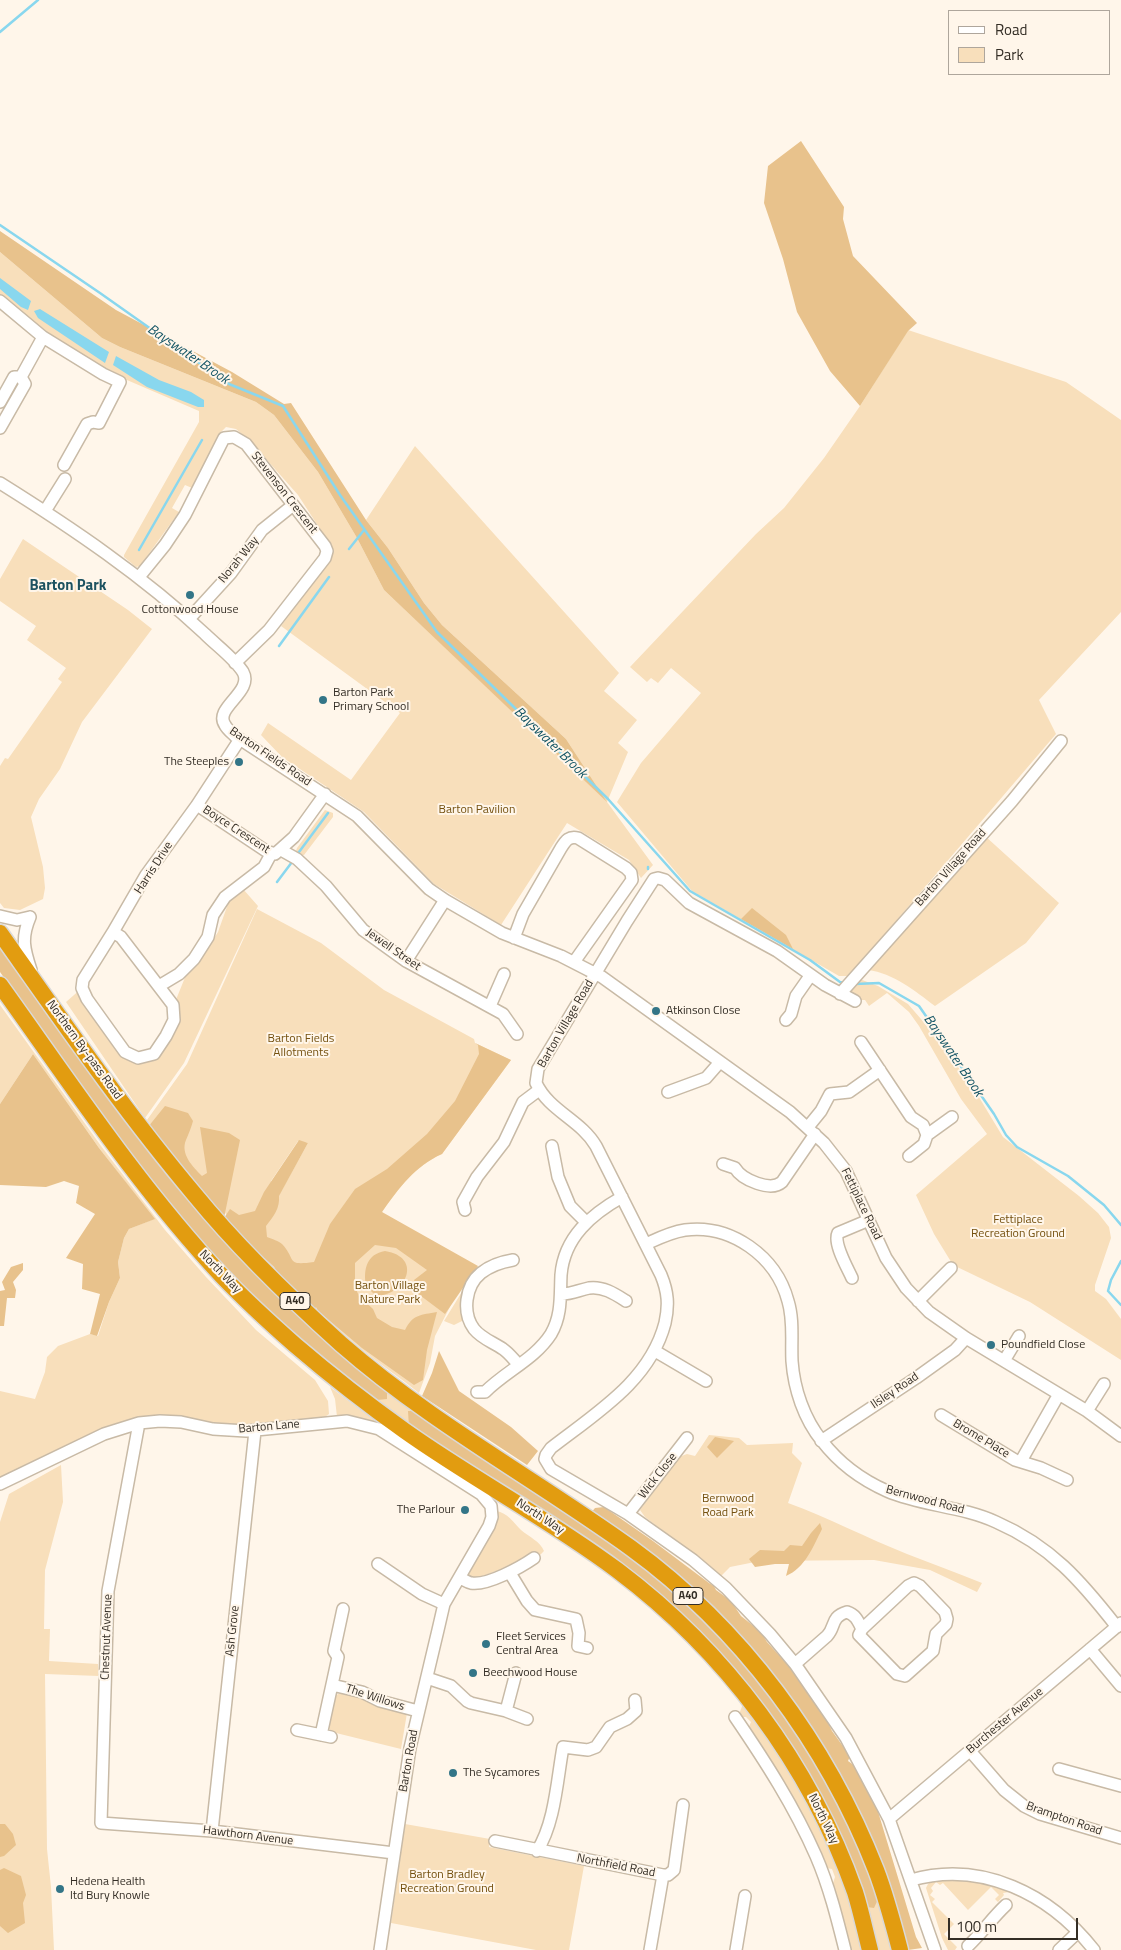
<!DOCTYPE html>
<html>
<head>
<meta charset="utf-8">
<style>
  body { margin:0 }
  #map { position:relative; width:1121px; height:1950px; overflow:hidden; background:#fff6ea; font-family:"Titillium Web",sans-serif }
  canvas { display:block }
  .legend { position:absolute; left:948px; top:10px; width:162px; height:65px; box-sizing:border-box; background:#fff6ea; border:1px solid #aea69c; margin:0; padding:6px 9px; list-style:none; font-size:15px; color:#342e26 }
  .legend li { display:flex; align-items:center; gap:10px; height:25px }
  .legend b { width:25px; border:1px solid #aea69c }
  .scale { position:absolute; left:948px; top:1918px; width:130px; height:22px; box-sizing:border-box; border:2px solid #342e26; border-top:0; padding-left:6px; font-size:15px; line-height:18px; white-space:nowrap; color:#342e26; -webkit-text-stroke:4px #fff6ea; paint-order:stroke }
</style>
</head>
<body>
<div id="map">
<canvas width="1121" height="1950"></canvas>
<ul class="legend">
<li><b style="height:6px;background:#fff"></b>Road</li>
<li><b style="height:14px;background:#f8dfbb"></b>Park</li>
</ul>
<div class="scale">100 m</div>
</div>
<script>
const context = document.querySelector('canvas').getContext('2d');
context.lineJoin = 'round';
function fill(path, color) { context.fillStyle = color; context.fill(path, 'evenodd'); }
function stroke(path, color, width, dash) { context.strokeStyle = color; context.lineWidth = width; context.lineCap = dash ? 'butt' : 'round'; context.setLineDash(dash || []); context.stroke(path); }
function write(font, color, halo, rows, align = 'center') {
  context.font = font + ' "Titillium Web",sans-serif'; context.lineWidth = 4; context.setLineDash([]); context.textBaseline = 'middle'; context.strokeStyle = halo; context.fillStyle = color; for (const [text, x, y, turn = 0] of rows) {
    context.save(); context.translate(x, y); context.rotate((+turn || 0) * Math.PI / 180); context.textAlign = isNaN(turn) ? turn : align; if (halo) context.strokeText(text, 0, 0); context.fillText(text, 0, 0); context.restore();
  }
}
fill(new Path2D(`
  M0,252l102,86 18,9 136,55 18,13 44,57 39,66 27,52 221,209 -39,-60 -124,-114 -18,-22 -36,-55 -22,-28 49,-74 204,227 -15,18 33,29 -19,23 10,9 -21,50 46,63 -12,13 -12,-18 -62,-37 -66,102 -67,-41 -70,-72 -82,-55 -21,-22 7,-12 83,57 49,-67 -119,-87 43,-58 9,-19 -35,-54 -47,-53 -15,-13 -10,-2 -7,7 -27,54 -7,-3 -13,23 7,4 -39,54 -4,1 -12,-10v-2l75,-133v-11l-100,-43 -48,-33 -51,-41z
  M908,330l158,52 55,38v192l-82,88 17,34 -207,242h-10l-147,-85 -75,-89 24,-39 60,-70 -30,-25 -13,15 -7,-5 -4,4 -17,-15 126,-133 28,-26 40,-50 36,-52z
  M23,539l105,71 24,19 -70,93 -22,47 -21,30 -8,18 12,50 2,21 -2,11 -23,11 -16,-2 -4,-5v-137l5,-8 3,1 54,-77 -4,-3 8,-11 -39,-28 9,-14 -36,-25v-22z
  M325,810l8,3v4l-29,38h-3l-5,-4 1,-3z
  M985,836l74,67 -33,40 -91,63c-20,-15 -42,-33 -67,-36z
  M243,889l15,17 -74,157 -39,55 -79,-116 16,-14 43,64 29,2 32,-79 20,-24 12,-19 11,-31z
  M257,909l64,34 63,47 90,49 1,4 36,17 -69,94c-27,12 -43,34 -60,58l72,87 -19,37 -5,27 -11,30c-20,-16 -41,-30 -60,-46 -79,-67 -147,-147 -212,-227l40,-56zM298,1141l10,2 -29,52 -8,-14z
  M857,978l21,8 30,18 13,15 50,65 32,53 76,59 19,17 11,14 2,11 -16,47v6l11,8 15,20v41l-91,-58 -77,-37 -19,-31 -18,-39 71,-61 -26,-35 -42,-73 -10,-14 -22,-19 -18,13 -4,-6h-5l-13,-10z
  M0,1005l101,141 64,84 41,47 50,53 59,50 13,21 1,13 -4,3 -83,10 -81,-10 -161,63v-89l35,8 10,-27 2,-15 11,-11 32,-12 8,2 11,-34 11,-24 -2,-16 6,-24 5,-9 25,-10 -55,-71 -66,-94 -33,50z
  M468,1282l-5,22h-3l4,16 -10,5 -10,-4z
  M382,1383l36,28 -9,16 -55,-41 33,13v-7z
  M330,1387l44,33 6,7 -43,-10 -2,-18z
  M709,1435l30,3 8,7 46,-2 -1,10 10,10 -14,40c41,15 79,35 119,51 25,10 51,19 75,29l-5,9 -47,-22 -56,-10 -114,1 -30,6 -9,9 -76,-59 -5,-7 39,-53 8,-3 8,2z
  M61,1465l2,37 -18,68 -1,59h6l-1,32 49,3 1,12 -54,-2 2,175 4,38 3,63h-54v-428l9,-28z
  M496,1511c12,2 17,11 25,19 8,7 19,11 23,21l-7,7v-4l-5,-2 -22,14 -33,12h-6l-4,-5z
  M341,1693l19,4 47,16 -6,36 -69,-17 -4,-5 8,-32z
  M744,1701l63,93 37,86 20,70h-13l-19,-64 3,-9 -3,-8 -5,-1 -79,-139 3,-7 -5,-5h-8z
  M405,1824l85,15 -1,8 95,19 -15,84h-33l-145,-27z
  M954,1879l35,5 19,6 1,2 -6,1 1,2 -6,7 -3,-3 4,-4 -8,-8 -23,23 -25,-27 -3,2 -4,-3 -5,6 2,3 -3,4 5,4 -3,3 22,22 -10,10 13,13 -2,3h-7l-6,-12 -16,-50 2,-4 5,-4z
  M879,1897l14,53h-17l-9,-43z`), '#f8dfbb');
fill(new Path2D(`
  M801,141l43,66 -1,12 10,37 64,67 -9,8 -48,75 -30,-35 -33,-59 -14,-53 -19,-56 4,-37z
  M0,231l116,79 116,62 52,32 7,-1 75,117 22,28 36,55 18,22 124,114 41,63 -223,-212 -27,-52 -39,-66 -44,-57 -18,-13 -136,-55 -18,-9 -102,-86z
  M752,908l34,27 7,14 -52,-30z
  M0,942l173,231 209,210 5,9v7l-10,1 -23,-14 -87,-76 -42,-42 -35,-39 -73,-92 -117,-165z
  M475,1043l36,17 -69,94c-27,12 -43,34 -60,58l96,54 -33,48 -28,-21 -3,-13 13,-10 -31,-22 -21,-3 -20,18v24l4,9 14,13 4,9 15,9 13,3c8,-16 16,-15 32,-18l-10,38 -4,30 -9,5 -52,-37 -44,-37 -2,-4 -4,6 -22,-21 -16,-25 -51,-47 -75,-93 17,-21 23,7 5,8c-2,7 -4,12 -7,19 -6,14 7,27 16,36l5,-3 -7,-46 29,6 11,7 -16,78 6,-9 9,6 16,-4 9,-19 35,-52 9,3 -29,53c1,12 -5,20 -13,30l1,11c5,2 12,4 15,7 15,16 3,22 32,18l16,-38 25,-35 32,-20 40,-35 28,-33 24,-47 -1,-9z
  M33,1054l66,94 56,71 -26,10 -5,9 -6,24 2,16 -11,24 -12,34 -7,-2 10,-40 -18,-5 1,-25 -17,-6 29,-44 -19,-11 3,-17 -15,-5 -18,6 -46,-2v-81z
  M385,1251c38,6 22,44 -9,45l-10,-10c-3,-17 1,-32 19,-35z
  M23,1263v7l-10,12 3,8 -1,8h-8l-3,28h-4v-35l5,-1 -3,-8 9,-15z
  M439,1351l20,40 52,36 27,24 -11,14 -105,-69 10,-23z
  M408,1411h10l210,142 85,74 68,79 56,92 42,99 -5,11 -7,-1 -9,-22 -135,-229 -314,-229z
  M715,1437l19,4 -17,17 -10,-11z
  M604,1507l49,34 56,42 5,3 2,4 15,11 10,15 20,16 6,10 19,21 38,51 8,17 18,25 -2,5c7,5 13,9 12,18l8,8 8,18 40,132 6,11 -14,2 -118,-252 -200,-184 5,-6z
  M820,1523l2,6c-9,18 -17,39 -36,47l3,-12h-14l-20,3 -6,-8 11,-9 24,1 6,-6 12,1 9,-13z
  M0,1824h5l8,10 3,11 -12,11 -4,1z
  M4,1868l17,8 5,19 -3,8 2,20 -17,10 -8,-7v-56z`), '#e8c28c');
fill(new Path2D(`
  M0,278l31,23 -3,9 -7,-3 -21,-18z
  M40,309l69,43 -4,11 -67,-45 -4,-7z
  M116,356l43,24 32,12 13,8v7h-6l-51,-20 -34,-22z`), '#89d7ee');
stroke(new Path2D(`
  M0,32l38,-32
  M0,225l100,68 129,91 54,22 57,89 97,137 171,167 82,92 120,69 30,22 5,1
  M349,549l15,-19
  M139,550l63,-110
  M279,646l50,-69
  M299,852l29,-39
  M648,869v-2
  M277,882l15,-20
  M855,984l24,-1 40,23 75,108 12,21 11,12 51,29 36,29 17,20
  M1121,1261l-10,19 -3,11 13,14`), '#89d7ee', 2.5);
const minor = new Path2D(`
  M0,301l43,36 60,37 17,8 -21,41 -6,-1 -6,2 -23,41
  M21,377l22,-40
  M0,402l14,-25h7l4,7 -25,44
  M0,483c72,45 143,93 205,151 11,11 30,25 38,38 11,20 -30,36 -18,53 2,4 7,8 10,11l122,80 72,73 16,11 57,33 59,23 41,21 188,135 34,31 22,28 40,87 20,30 23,24 37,26 121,73 34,25
  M45,511l20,-32
  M139,577l26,-32 20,-30 39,-77 10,-1 12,7 79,102 2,5 -2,7 -56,72 -34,33
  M189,619l42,-46 31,-43 30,-24
  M197,805l69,46 9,3 19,-17 31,-43
  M281,850l16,9 29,27 37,44 43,31 97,53 14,20
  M0,916l17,4 13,-3
  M30,917c-9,21 -6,32 1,53
  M113,932l8,5 52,68 1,15 -8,16 -12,18 -16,4 -13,-6 -38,-53 -5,-11 1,-8z
  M113,932l33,-57 51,-70 43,-66
  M514,938l9,-24 38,-66c5,-8 8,-12 17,-10l48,30 5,5 1,7 -58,82
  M406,961l39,-61
  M159,986l20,-12 15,-15 14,-22 5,-22 12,-18 39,-30 7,-13
  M840,994l172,-193 49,-60
  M855,1001l-30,-16 -48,-34 -88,-48 -24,-23 -7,-2 -4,1 -27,42 -89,148 -2,14c13,28 45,37 60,63l65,129c7,17 8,30 4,48 -15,58 -69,90 -114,125l-5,7 -1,4 6,10 77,45 65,46 33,28 44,46 25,30 51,74 43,81 46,131
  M490,1006l14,-32
  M786,1020l5,-6 5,-18 14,-20
  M861,1042l50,75 12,8 4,10
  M668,1092l38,-14 14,-16
  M808,1127l13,-16 9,-17 19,-2 31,-22
  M552,1146l6,31 12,29 16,16
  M909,1156l15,-12 3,-9 25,-18
  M723,1164l12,4c7,12 36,24 47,14l33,-48
  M465,1210l-2,-8 14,-25 27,-35 19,-40 16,-12
  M646,1244c13,-6 25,-12 39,-14 46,-6 91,26 103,71 6,19 3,40 4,60 2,28 12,58 30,80 17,22 40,39 65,50 35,15 74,15 109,31 55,24 85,59 121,105
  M513,1260c-12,2 -22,5 -32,13 -16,13 -19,40 -7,56 8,10 19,13 29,20 6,4 11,11 16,16
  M852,1278c-5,-11 -19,-35 -14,-45l31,-13
  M562,1294c10,0 17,-4 27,-6 14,-2 26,6 37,13
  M918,1301l33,-33
  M655,1351l51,30
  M1004,1361l15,-25
  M477,1392h8c21,-21 50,-33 66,-58 11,-19 9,-38 10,-59 3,-38 31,-61 61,-78
  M1087,1411l17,-27
  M941,1415l74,45 26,8 26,12
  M139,1423l-31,168 -7,232 111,8 182,22
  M821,1441l95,-63 39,-28 11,-12
  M1021,1461l38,-67
  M0,1484l104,-50 35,-11 21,-2 21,1 32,7 33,2 101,-10 32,8 102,65 10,12 1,11 -3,9 -45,78 -6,26 -28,118 -30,202
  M628,1514l59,-76
  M378,1564l44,30 22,10
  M510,1573l17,28 8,9 41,9 3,14 -1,13 9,2
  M460,1578c3,1 7,4 11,5 16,3 50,-16 63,-25
  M1090,1649l31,37
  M795,1664l32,-28c9,-9 3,-19 20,-24 9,3 11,9 15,17l-3,6 38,39 8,2 28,-25 3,-17 10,-10 1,-5 -2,-7 -25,-26 -6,-3 -6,3 -46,43
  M427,1678l24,8 16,15 4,2 35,8 21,8
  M332,1685l30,7 18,9 38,10
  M506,1711l10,-38
  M735,1717c30,44 59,89 81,139 13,30 21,62 29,94
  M297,1730l34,7
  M321,1735l17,-78 -4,-6 9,-42
  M970,1751l34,39 20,16 16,8 81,24
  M1059,1769l62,17
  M889,1819l232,-196
  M212,1831l43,-400
  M495,1841l168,34 -13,75
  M537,1851c18,-28 20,-71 26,-104l25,3 8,-3 14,-20 17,-8 9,-8 -1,-11
  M663,1875h5l6,-5 9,-65
  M911,1880c71,-20 139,14 183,70
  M968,1946c14,-13 24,-28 38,-41
  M736,1950l9,-54
  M1059,1950l19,-18`);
const highway = new Path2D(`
  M0,933c63,89 125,179 195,262 44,54 95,103 146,149 89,78 194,135 290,204 110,80 196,196 245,322 10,26 17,53 24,80
  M0,985c71,99 139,202 222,291 23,24 48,47 73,69 35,30 72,59 110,86 69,49 144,88 212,139 108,81 193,194 238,322 6,19 10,39 15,58`);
stroke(minor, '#c8baa6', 14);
stroke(highway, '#dad9d8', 19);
stroke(minor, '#fff', 11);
stroke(highway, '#e29c10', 16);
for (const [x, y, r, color] of [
  [190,595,5,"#337587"],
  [323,700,5,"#337587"],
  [239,762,5,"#337587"],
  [656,1011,5,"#337587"],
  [991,1345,5,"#337587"],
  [465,1510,5,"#337587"],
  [486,1644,5,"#337587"],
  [473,1673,5,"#337587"],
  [453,1773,5,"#337587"],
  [60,1889,5,"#337587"]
]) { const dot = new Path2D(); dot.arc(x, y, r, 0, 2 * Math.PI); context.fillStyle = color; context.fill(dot); stroke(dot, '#fff6ea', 2); }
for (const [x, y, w] of [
  [295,1301,30],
  [688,1596,30]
]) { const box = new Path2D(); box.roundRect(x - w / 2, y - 8.5, w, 17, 4); context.fillStyle = '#fff6ea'; context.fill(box); stroke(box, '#342e26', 1); }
write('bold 11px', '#342e26', null, [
  ["A40",295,1301],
  ["A40",688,1596]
]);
write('12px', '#342e26', '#fff6ea', [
  ["Stevenson Crescent",284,493,52],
  ["Norah Way",239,560,-51],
  ["Barton Fields Road",270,757,34],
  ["Boyce Crescent",236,830,33],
  ["Harris Drive",154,868,-57],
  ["Barton Village Road",951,868,-48],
  ["Jewell Street",393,950,35],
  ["Barton Village Road",566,1024,-60],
  ["Northern By-pass Road",84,1050,54],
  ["Fettiplace Road",861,1204,64],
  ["North Way",220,1272,46],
  ["Ilsley Road",895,1391,-34],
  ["Barton Lane",269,1427,-5],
  ["Brome Place",981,1439,31],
  ["Wick Close",658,1476,-52],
  ["Bernwood Road",925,1500,15],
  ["North Way",540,1517,33],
  ["Ash Grove",233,1631,-84],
  ["Chestnut Avenue",107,1637,-88],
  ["The Willows",375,1698,18],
  ["Burchester Avenue",1005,1721,-40],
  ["Barton Road",409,1761,-80],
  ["North Way",823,1819,64],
  ["Brampton Road",1064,1819,19],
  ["Hawthorn Avenue",248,1836,7],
  ["Northfield Road",616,1866,11]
]);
write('12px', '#342e26', '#fff6ea', [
  ["Cottonwood House",190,610,"center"],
  ["Barton Park",333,693],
  ["Primary School",333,707],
  ["The Steeples",229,762,"right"],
  ["Atkinson Close",666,1011],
  ["Poundfield Close",1001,1345],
  ["The Parlour",455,1510,"right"],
  ["Fleet Services",496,1637],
  ["Central Area",496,1651],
  ["Beechwood House",483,1673],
  ["The Sycamores",463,1773],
  ["Hedena Health",70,1882],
  ["ltd Bury Knowle",70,1896]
], 'left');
write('12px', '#74500e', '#fff6ea', [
  ["Barton Pavilion",477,810],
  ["Barton Fields",301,1039],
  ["Allotments",301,1053],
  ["Fettiplace",1018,1220],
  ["Recreation Ground",1018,1234],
  ["Barton Village",390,1286],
  ["Nature Park",390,1300],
  ["Bernwood",728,1499],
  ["Road Park",728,1513],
  ["Barton Bradley",447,1875],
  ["Recreation Ground",447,1889]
]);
write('italic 14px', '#145565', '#fff6ea', [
  ["Bayswater Brook",188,355,34],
  ["Bayswater Brook",550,743,44],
  ["Bayswater Brook",953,1056,56]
]);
write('bold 15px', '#1d5260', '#fff6ea', [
  ["Barton Park",68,586]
]);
</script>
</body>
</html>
